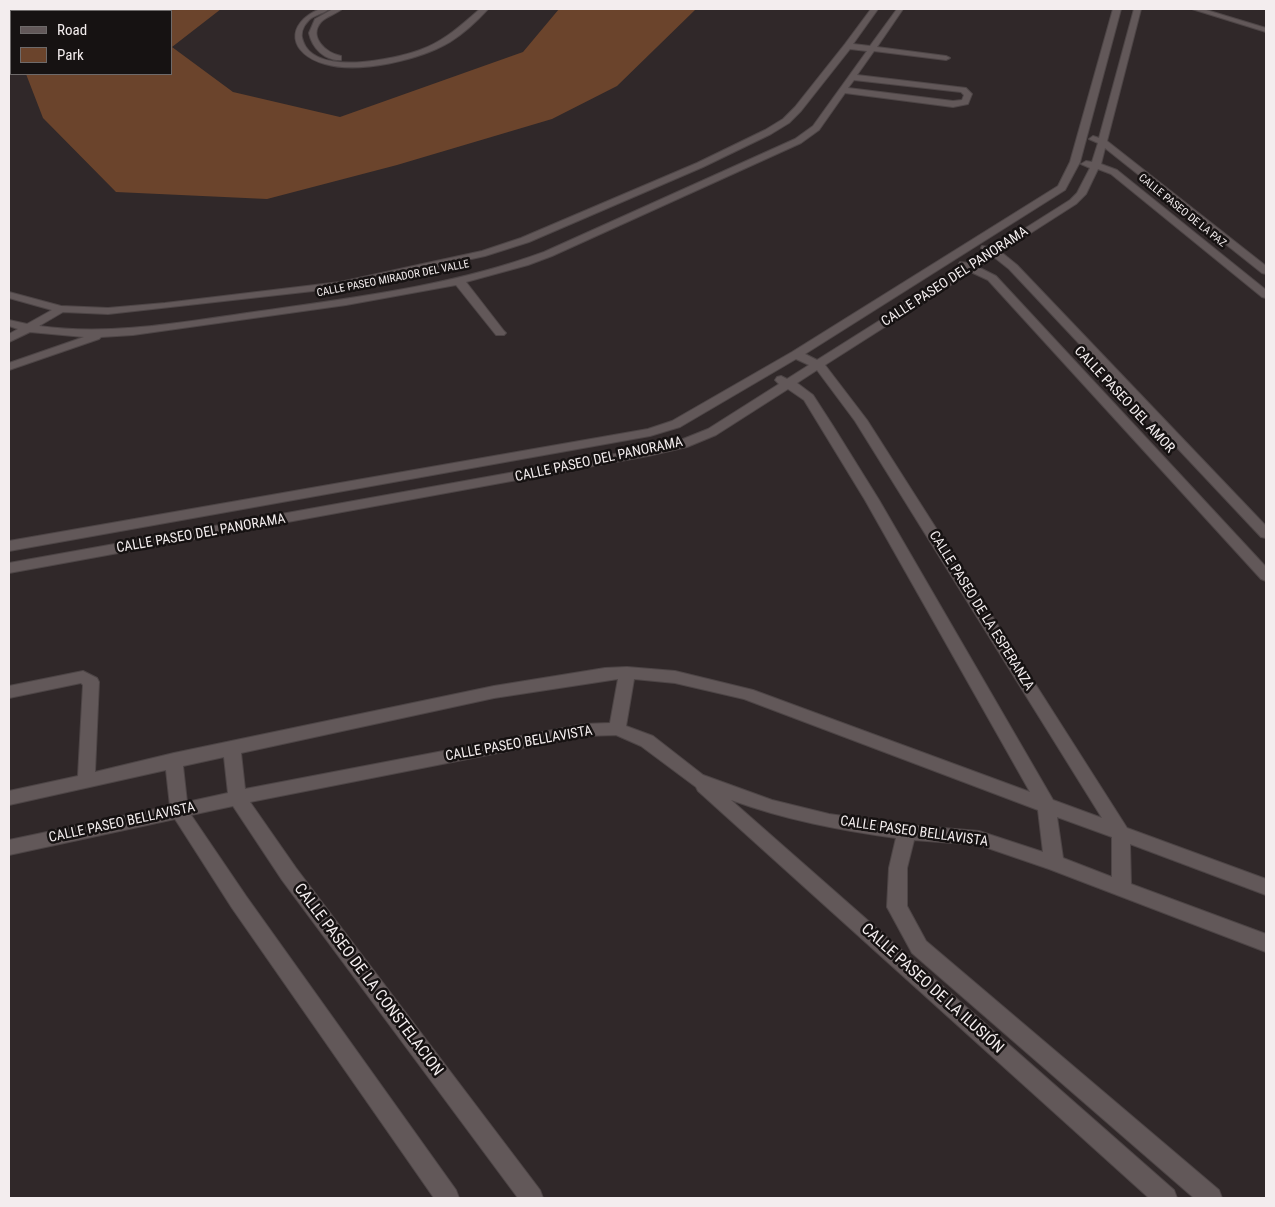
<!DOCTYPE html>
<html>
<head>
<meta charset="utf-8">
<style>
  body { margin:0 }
  #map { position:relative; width:1275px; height:1207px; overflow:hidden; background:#302829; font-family:"Roboto Condensed",sans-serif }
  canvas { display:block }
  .frame { position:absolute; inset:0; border:10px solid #f3edee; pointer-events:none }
  .legend { position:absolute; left:10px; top:10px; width:162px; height:65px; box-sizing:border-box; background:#161212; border:1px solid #6e6a6a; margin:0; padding:6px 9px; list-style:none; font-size:15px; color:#f3edee }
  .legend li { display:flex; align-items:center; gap:10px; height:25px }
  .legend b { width:25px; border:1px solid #6e6a6a }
</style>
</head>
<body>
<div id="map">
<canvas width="1275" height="1207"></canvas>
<div class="frame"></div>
<ul class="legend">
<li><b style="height:6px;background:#625859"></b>Road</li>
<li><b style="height:14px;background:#6b442c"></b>Park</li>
</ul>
</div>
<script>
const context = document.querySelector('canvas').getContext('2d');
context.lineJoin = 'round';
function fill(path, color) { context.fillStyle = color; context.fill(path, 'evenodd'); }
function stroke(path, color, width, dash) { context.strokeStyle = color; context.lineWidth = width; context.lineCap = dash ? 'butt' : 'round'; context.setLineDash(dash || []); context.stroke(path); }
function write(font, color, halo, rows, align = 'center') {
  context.font = font + ' "Roboto Condensed",sans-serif'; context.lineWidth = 5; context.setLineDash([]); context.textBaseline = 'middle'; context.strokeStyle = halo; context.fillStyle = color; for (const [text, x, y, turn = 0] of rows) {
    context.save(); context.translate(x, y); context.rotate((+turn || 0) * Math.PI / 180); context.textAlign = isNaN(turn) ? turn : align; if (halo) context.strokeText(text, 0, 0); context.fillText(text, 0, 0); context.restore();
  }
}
fill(new Path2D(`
  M105,9h116l-49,38 61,45 107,25 183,-65 36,-43h137l-79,77 -65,33 -155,46 -130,34 -151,-7 -73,-74 -17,-44h145v-63h-70z`), '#6b442c');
const minor = new Path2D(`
  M320,9h9c-6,5 -15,6 -20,11 -6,6 -9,14 -6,21 12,36 92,18 117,9 25,-9 41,-25 60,-41h8c-11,12 -24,24 -38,33 -30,18 -91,32 -125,22 -36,-10 -41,-40 -5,-55z
  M333,9h9c-6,5 -15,7 -21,13 -13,15 5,31 20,34v4c-16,1 -29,-12 -32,-27l6,-14z
  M871,9h7l-25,35 17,2 27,-37h6l-26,38 69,9 4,2 -4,2 -72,-9 -17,24 109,13 6,6 -4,10 -15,3 -108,-14 -26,37 -18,13 -249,113 -24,9 -62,17 38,49 2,2 -2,2h-8l-40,-50 -110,20 -213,30 -32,2 -2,2 -90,31v-7l75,-26 -54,-5 -21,10v-8l9,-5 -9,-3v-6l18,4 25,-14 -43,-12v-6l52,14 47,2 57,-5 175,-21 142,-31 39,-13 176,-75 68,-33 18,-11 12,-12 50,-63zM850,49l17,2 -54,75 -18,13 -251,113c-92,34 -192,46 -290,60 -71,10 -143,24 -215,14l24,-14 45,2 232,-26 145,-32 44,-14 174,-75 68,-33 18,-11 12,-12zM854,80l107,12 3,3 -2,5 -9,1 -105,-13z
  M1113,9h8l-41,153 -15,28 -260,164 12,6 146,-92 -4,-4 1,-2 10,1 17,-11 -6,-4 1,-2 12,2 76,-48 7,-7 13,-25 -9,-4 5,-3 6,1 6,-19 -9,-4 4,-3 6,2 35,-129h7l-34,132 159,125v8l-4,-1 -157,-125 -4,16 16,6 149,120v8l-4,-1 -151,-123 -13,-5 -12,25 -10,10 -75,48 16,13 249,261v12l-5,-1 -252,-268 -15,-12 -16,10 18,9 270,291v14l-5,-2 -273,-299 -17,-8 -146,93 42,55 260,408 139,51v16l-136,-51 1,40 135,50v18l-217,-83 -70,-24 -65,-5 -7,28v38l19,35 293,249 3,8h-28l-282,-245 -25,-46 2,-39 7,-30c-57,-8 -110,-18 -165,-38l443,390 3,8h-28l-451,-407 -2,-4 -55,-41 -25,-11 -32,1 -334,66 46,66 244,322 3,8h-25l-236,-318 -49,-74 -42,9 55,81 210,294 3,8h-25l-202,-290 -57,-89 -166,36v-15l161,-34 -4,-36 -157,35v-14l69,-15 5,-91 -2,-2 -72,15v-12l74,-15 14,7 2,4 -4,90 79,-19 320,-67 111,-18 22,-1 48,4 78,19 277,102 -165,-292 -61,-100 -16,-11 -72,46 -29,12 -39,9 -639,117v-10l639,-115 30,-7 30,-12 71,-45 -4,-4 2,-3 4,-1 6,3 22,-14 -13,-6 -116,68 -30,9 -641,115v-10l639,-112 24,-8 120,-69 266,-166 12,-24zM817,370l38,51 247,397 -49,-18 -174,-300 -46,-74 -20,-31 -16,-12zM618,679l-8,44 -26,1 -339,65 -4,-36 253,-55zM634,679l41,4 69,16 294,111 5,42 -64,-21 -72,-6 -78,-11 -57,-14 -69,-25 -50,-39 -27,-10zM224,757l4,36 -41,9 -4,-36zM1057,817l55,20v40l-49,-19z
  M1192,9h11l63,19v4z`);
stroke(minor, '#4d4546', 2);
fill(minor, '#625859');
write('11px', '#f3edee', '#161212', [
  ["CALLE PASEO DE LA PAZ",1182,211,39],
  ["CALLE PASEO MIRADOR DEL VALLE",393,279,-11]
]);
write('14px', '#f3edee', '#161212', [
  ["CALLE PASEO DEL PANORAMA",955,277,-33],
  ["CALLE PASEO DEL AMOR",1124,400,47],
  ["CALLE PASEO DEL PANORAMA",599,460,-12],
  ["CALLE PASEO DEL PANORAMA",201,534,-10],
  ["CALLE PASEO DE LA ESPERANZA",981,611,58],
  ["CALLE PASEO BELLAVISTA",519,744,-10],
  ["CALLE PASEO BELLAVISTA",122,823,-12],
  ["CALLE PASEO BELLAVISTA",914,832,8]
]);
write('16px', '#f3edee', '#161212', [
  ["CALLE PASEO DE LA CONSTELACION",368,980,53],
  ["CALLE PASEO DE LA ILUSIÓN",932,989,42]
]);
</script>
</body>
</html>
